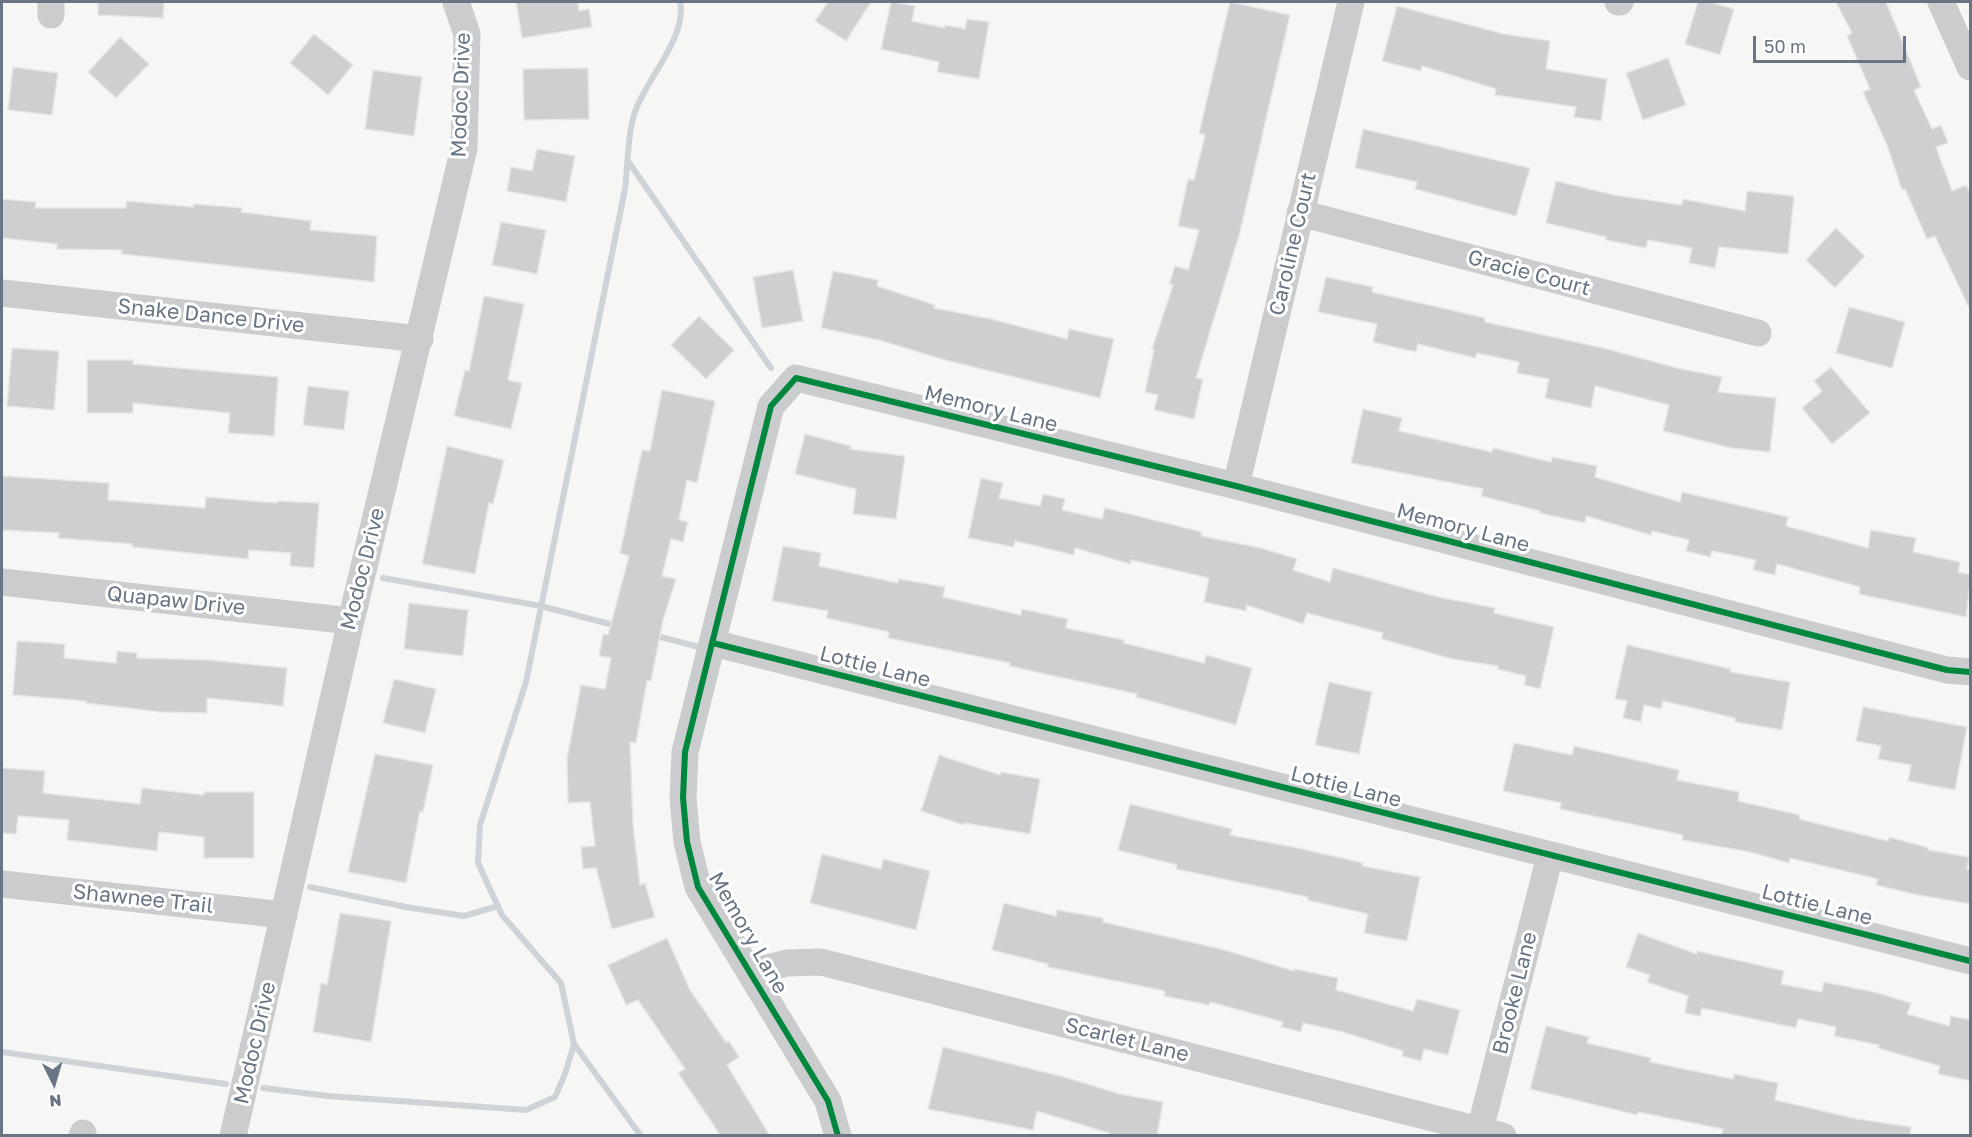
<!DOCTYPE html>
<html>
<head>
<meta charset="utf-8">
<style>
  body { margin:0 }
  #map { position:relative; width:1972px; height:1137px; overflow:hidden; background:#f6f6f5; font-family:"Golos Text",sans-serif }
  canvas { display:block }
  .frame { position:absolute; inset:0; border:3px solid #687584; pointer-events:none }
  .north { position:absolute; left:24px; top:1053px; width:60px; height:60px; -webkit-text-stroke:4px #fff; paint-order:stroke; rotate:175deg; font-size:16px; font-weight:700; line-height:24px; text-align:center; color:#687584 }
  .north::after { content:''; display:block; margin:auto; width:21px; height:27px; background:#687584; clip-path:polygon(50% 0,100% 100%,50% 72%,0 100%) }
  .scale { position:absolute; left:1753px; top:36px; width:153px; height:27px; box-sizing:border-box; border:3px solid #687584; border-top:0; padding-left:8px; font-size:18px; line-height:21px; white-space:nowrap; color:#687584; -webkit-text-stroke:4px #fff; paint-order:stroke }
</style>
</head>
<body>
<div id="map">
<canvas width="1972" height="1137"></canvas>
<div class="frame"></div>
<div class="north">N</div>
<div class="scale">50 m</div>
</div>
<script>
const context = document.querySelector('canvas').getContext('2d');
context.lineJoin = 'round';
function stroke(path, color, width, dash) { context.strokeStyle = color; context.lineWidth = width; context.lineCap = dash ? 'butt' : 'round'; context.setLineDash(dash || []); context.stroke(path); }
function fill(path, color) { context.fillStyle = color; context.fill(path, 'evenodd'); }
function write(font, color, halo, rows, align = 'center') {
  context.font = font + ' "Golos Text",sans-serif'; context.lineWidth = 6; context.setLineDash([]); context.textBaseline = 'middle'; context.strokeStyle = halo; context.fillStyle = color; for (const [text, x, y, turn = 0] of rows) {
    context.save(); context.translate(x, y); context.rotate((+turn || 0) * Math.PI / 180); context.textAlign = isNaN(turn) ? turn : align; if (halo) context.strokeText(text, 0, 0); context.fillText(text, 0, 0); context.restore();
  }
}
stroke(new Path2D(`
  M628,161l143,207
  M383,578l158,28 76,20
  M653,635l46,12
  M310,887l96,20 58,9 34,-10
  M2,1052l224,32
  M263,1088l65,8 198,14 29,-13 10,-23 9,-30
  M641,1136l-67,-92 -13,-61 -59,-68 -24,-52 2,-38 46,-143 99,-493c3,-24 2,-51 9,-74 8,-31 54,-77 46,-113`), '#cdd3d7', 6);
const building = new Path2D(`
  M98,2h66l-1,16 -65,-3z
  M516,2h62l1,9 10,-2 3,18 -70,11z
  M828,2h43l-25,39 -31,-20z
  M891,2l24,4 -3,15 33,7v-3l20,4 2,-10 22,3 -10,57 -42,-7 2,-10 -58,-13z
  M1230,2l60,13 -50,217 -44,146 7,1 -9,40 -40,-9 4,-15 -13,-3 9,-42 -2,-1 21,-64 -4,-1 6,-18 13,4 11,-40 -21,-4 10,-47 6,1 11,-45 -6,-2z
  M1698,2h11l25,7 -14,46 -35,-11z
  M1836,2h50l35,85 -7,3 18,39 9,-4 7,18 -12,4 16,44 14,-6 5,10v117l-36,-76 -8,3 -22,-50 -3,1 -15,-45 -24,-53 7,-3 -23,-53 5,-3z
  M1397,6l107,28 46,7 -4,28 61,10 -6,42 -27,-4 2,-10 -81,-12 1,-6 -74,-23 -1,5 -39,-10z
  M314,34l39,31 -25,30 -38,-32z
  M120,37l29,27 -33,34 -28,-26z
  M1668,58l18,47 -43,15 -17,-47z
  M13,67l45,6 -6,42 -44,-5z
  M588,68l1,51 -65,1 -1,-51z
  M373,70l49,7 -8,59 -49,-7z
  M1363,129l167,39 -14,48 -101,-27 2,-7 -62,-14z
  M537,149l38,7 -9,46 -59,-11 4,-24 21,4z
  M1556,181l58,14 68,10 1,-6 62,12 2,-20 47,5 -6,58 -69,-7 -4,21 -26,-5 3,-15 -44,-8 -2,8 -40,-8v-3l-60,-14z
  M2,199l34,3 -1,6h91l1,-7 66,6 1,-3 48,4 -1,4 70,9 -1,9 67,6 -3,46 -253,-28 1,-4 -65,-1v-5l-55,-6z
  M501,222l45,8 -9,44 -45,-9z
  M1836,228l29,28 -30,32 -29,-28z
  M793,270l10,51 -41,7 -9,-51z
  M833,271l45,9 -1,6 58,19 -1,3 57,11 76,20 2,-10 45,10 -14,59 -155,-38 -66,-20 -58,-12z
  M1326,277l47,10 -1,5 113,26v4l118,26 74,20 45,9 -4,15 58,6 -6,54 -39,-4 -68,-17 6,-26 -74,-19 -4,22 -46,-10 4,-19 -32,-6 2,-11 -42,-9 -2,5 -57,-14 -2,8 -43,-10 4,-18 -59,-12z
  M484,296l40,8 -16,76 14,3 -11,46 -57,-13 11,-46 4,1z
  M1849,307l56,15 -13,46 -56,-15z
  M699,316l35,34 -28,29 -35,-34z
  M12,348l47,3 -5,59 -47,-4z
  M87,360h46v4l145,13 -4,59 -46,-3 2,-20 -97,-10v10h-46z
  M1831,367l39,46 -38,31 -30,-36 20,-17 -8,-10z
  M308,386l41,5 -5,39 -41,-5z
  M662,390l53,11 -18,82 -10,-3 -8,40 9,2 -5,20 -12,-3 -9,37 14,3 -13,41 -12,61h-4l-11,62 -6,-1 3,82 7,61 5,-2 10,34 -43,12 -16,-61 -13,1 -2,-22 14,-1 -5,-44 -22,1 -1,-45 14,-73 24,4 6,-31 -12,-2 4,-22 5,1 21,-79 -9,-3 22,-103 8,1z
  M1363,409l39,9 -3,13 93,21 1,-4 58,14 1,-5 45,9 -2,11 85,25 2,-10 106,25 -2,9 82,22 3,-18 45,8 -3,14 47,10 -2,10 13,3 -5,42 -107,-23 1,-7 -83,-23 -2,11 -22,-5 3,-10 -44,-9 -2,6 -24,-6 3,-11 -37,-9 -1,4 -65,-19 -1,7 -46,-10 1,-2 -59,-15 2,-7 -132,-26z
  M805,434l46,12 -1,3 55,7 -9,63 -43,-5 3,-25 -61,-15z
  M447,446l57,14 -11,44 -4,-1 -14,71 -53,-10z
  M2,476l107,7 -1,17 97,8 1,-11 71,6 1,-2 41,2 -5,65 -24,-2 1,-13 -42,-3 -1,9 -116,-12 1,-3 -75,-6 1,-5 -57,-3z
  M981,478l22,5 -4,15 41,8 3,-12 22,5 -3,11 40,9 3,-11 97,24 -1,4 60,12 36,11 -4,11 37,12 3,-14 105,29 57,11 -1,5 60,14 -14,62 -16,-4 2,-9 -29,-7 1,-3 -46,-7 -70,-20 1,-6 -76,-20 -4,11 -56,-19 -1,6 -42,-9 5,-24 -78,-18 -1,4 -55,-16 -1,7 -59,-14 -1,6 -46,-9z
  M783,546l38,7 -2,13 79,17 1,-4 46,8 -2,10 78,18 1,-6 46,10 -2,9 58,12v3l80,20 2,-8 46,13 -16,57 -100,-28 1,-3 -128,-28 1,-3 -122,-25 1,-6 -63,-14 2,-7 -56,-10z
  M409,603l59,7 -5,46 -59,-7z
  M17,641l48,3 -1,14 52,5 1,-12 20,2v5l71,2 79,8 -4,38 -76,-8v15l-46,-1 -75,-9v-2l-73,-6z
  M1627,645l104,24 -1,3 60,10 -8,48 -47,-8v-4l-72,-17 -2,8 -17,-4 -3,17 -18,-4 4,-17 -12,-2z
  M394,679l42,10 -11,44 -42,-10z
  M1329,682l43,10 -13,62 -44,-9z
  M1863,707l104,20 -12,63 -47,-9 3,-16 -33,-6 3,-13 -25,-5z
  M1514,743l58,12 2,-9 105,24 -2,10 62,12 -1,9 62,14 -1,4 89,22 1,-4 40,11 -1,2 41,7 -2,12 4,1v34l-58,-10 -37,-9 2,-6 -88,-21 -1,5 -39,-11 -68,-12 1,-5 -123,-26 1,-6 -58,-12z
  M375,754l58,11 -10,47 -3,-1 -14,72 -58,-11z
  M939,755l61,20 1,-3 39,7 -10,55 -65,-11 -1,2 -43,-14z
  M2,768l43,3 -2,22 97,11 2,-16 62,7v-3h50v66h-50v-21l-45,-5 -2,19 -90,-11 2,-20 -51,-4 -2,18 -14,-1z
  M1130,804l102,25 -2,6 68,13 65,15 -1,3 58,11 -13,64 -43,-8 4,-19 -61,-14 1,-3 -132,-28 1,-4 -59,-15z
  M822,854l59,15 2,-10 47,12 -14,59 -106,-27z
  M1004,903l52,13 1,-6 46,8v4l118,27 73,22 1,-2 43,9 -2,12 77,21 4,-12 43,11 -12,45 -24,-6 -3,12 -19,-5 1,-5 -60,-19 -40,-9 -2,9 -20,-5 2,-5 -73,-20 -1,3 -45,-9 1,-5 -117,-24v-3l-56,-14z
  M340,913l51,8 -20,121 -58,-10 8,-49 6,2z
  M1638,933l59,21v-3l87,20 -3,13 41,8 2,-10 50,10 37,11 -4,11 42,12 2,-10 20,4v61l-33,-7 2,-8 -62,-18 1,-3 -45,-9 2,-9 -38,-8 -2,9 -94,-20 -2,8 -15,-3 3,-17 -41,-14 3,-7 -24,-8z
  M667,938l23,52 36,52 3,-1 10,16 -12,8 43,71h-49l-43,-63 7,-4 -47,-69 -12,5 -18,-40z
  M1546,1026l43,11 -2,6 64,15 -1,4 83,17 1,-5 44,9 -3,17 82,19 54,8 -1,9h-189l2,-7 -85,-17 -1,3 -107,-26z
  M943,1047l121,30 56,17 43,8 -6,34h-48v-3l-72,-22 -4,19 -105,-21z`);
fill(building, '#cdcfd0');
stroke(building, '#e6e6e5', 1.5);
stroke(new Path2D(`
  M51,2v13
  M1618,2h2
  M1941,2l29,65
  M1300,213l458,120
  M2,293l418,46
  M1236,486l115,-484
  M2,582l349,39
  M713,643l1257,318
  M2,884l282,31
  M751,972l36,-9 34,-1 682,174
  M1480,1130l70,-274
  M82,1136l1,-3
  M233,1136l118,-515 113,-473 3,-114 -11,-32
  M838,1136l-10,-35 -130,-214 -11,-45 -4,-44 2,-46 86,-346 25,-28 440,108 711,184 23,2`), '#cbcccd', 27);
stroke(new Path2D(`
  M713,643l1257,318
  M838,1136l-10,-35 -130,-214 -11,-45 -4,-44 2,-46 86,-346 25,-28 440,108 711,184 23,2`), '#00873e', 6);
write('21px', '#687584', '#fff', [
  ["Modoc Drive",461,95,-88],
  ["Caroline Court",1293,244,-77],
  ["Gracie Court",1529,273,15],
  ["Snake Dance Drive",211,316,6],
  ["Memory Lane",991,409,14],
  ["Memory Lane",1463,528,15],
  ["Modoc Drive",363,569,-76],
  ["Quapaw Drive",176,601,6],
  ["Lottie Lane",875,667,14],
  ["Lottie Lane",1346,787,14],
  ["Shawnee Trail",143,899,6],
  ["Lottie Lane",1817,905,14],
  ["Memory Lane",748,933,60],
  ["Brooke Lane",1515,993,-76],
  ["Scarlet Lane",1127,1040,14],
  ["Modoc Drive",255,1043,-77]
]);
</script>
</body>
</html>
